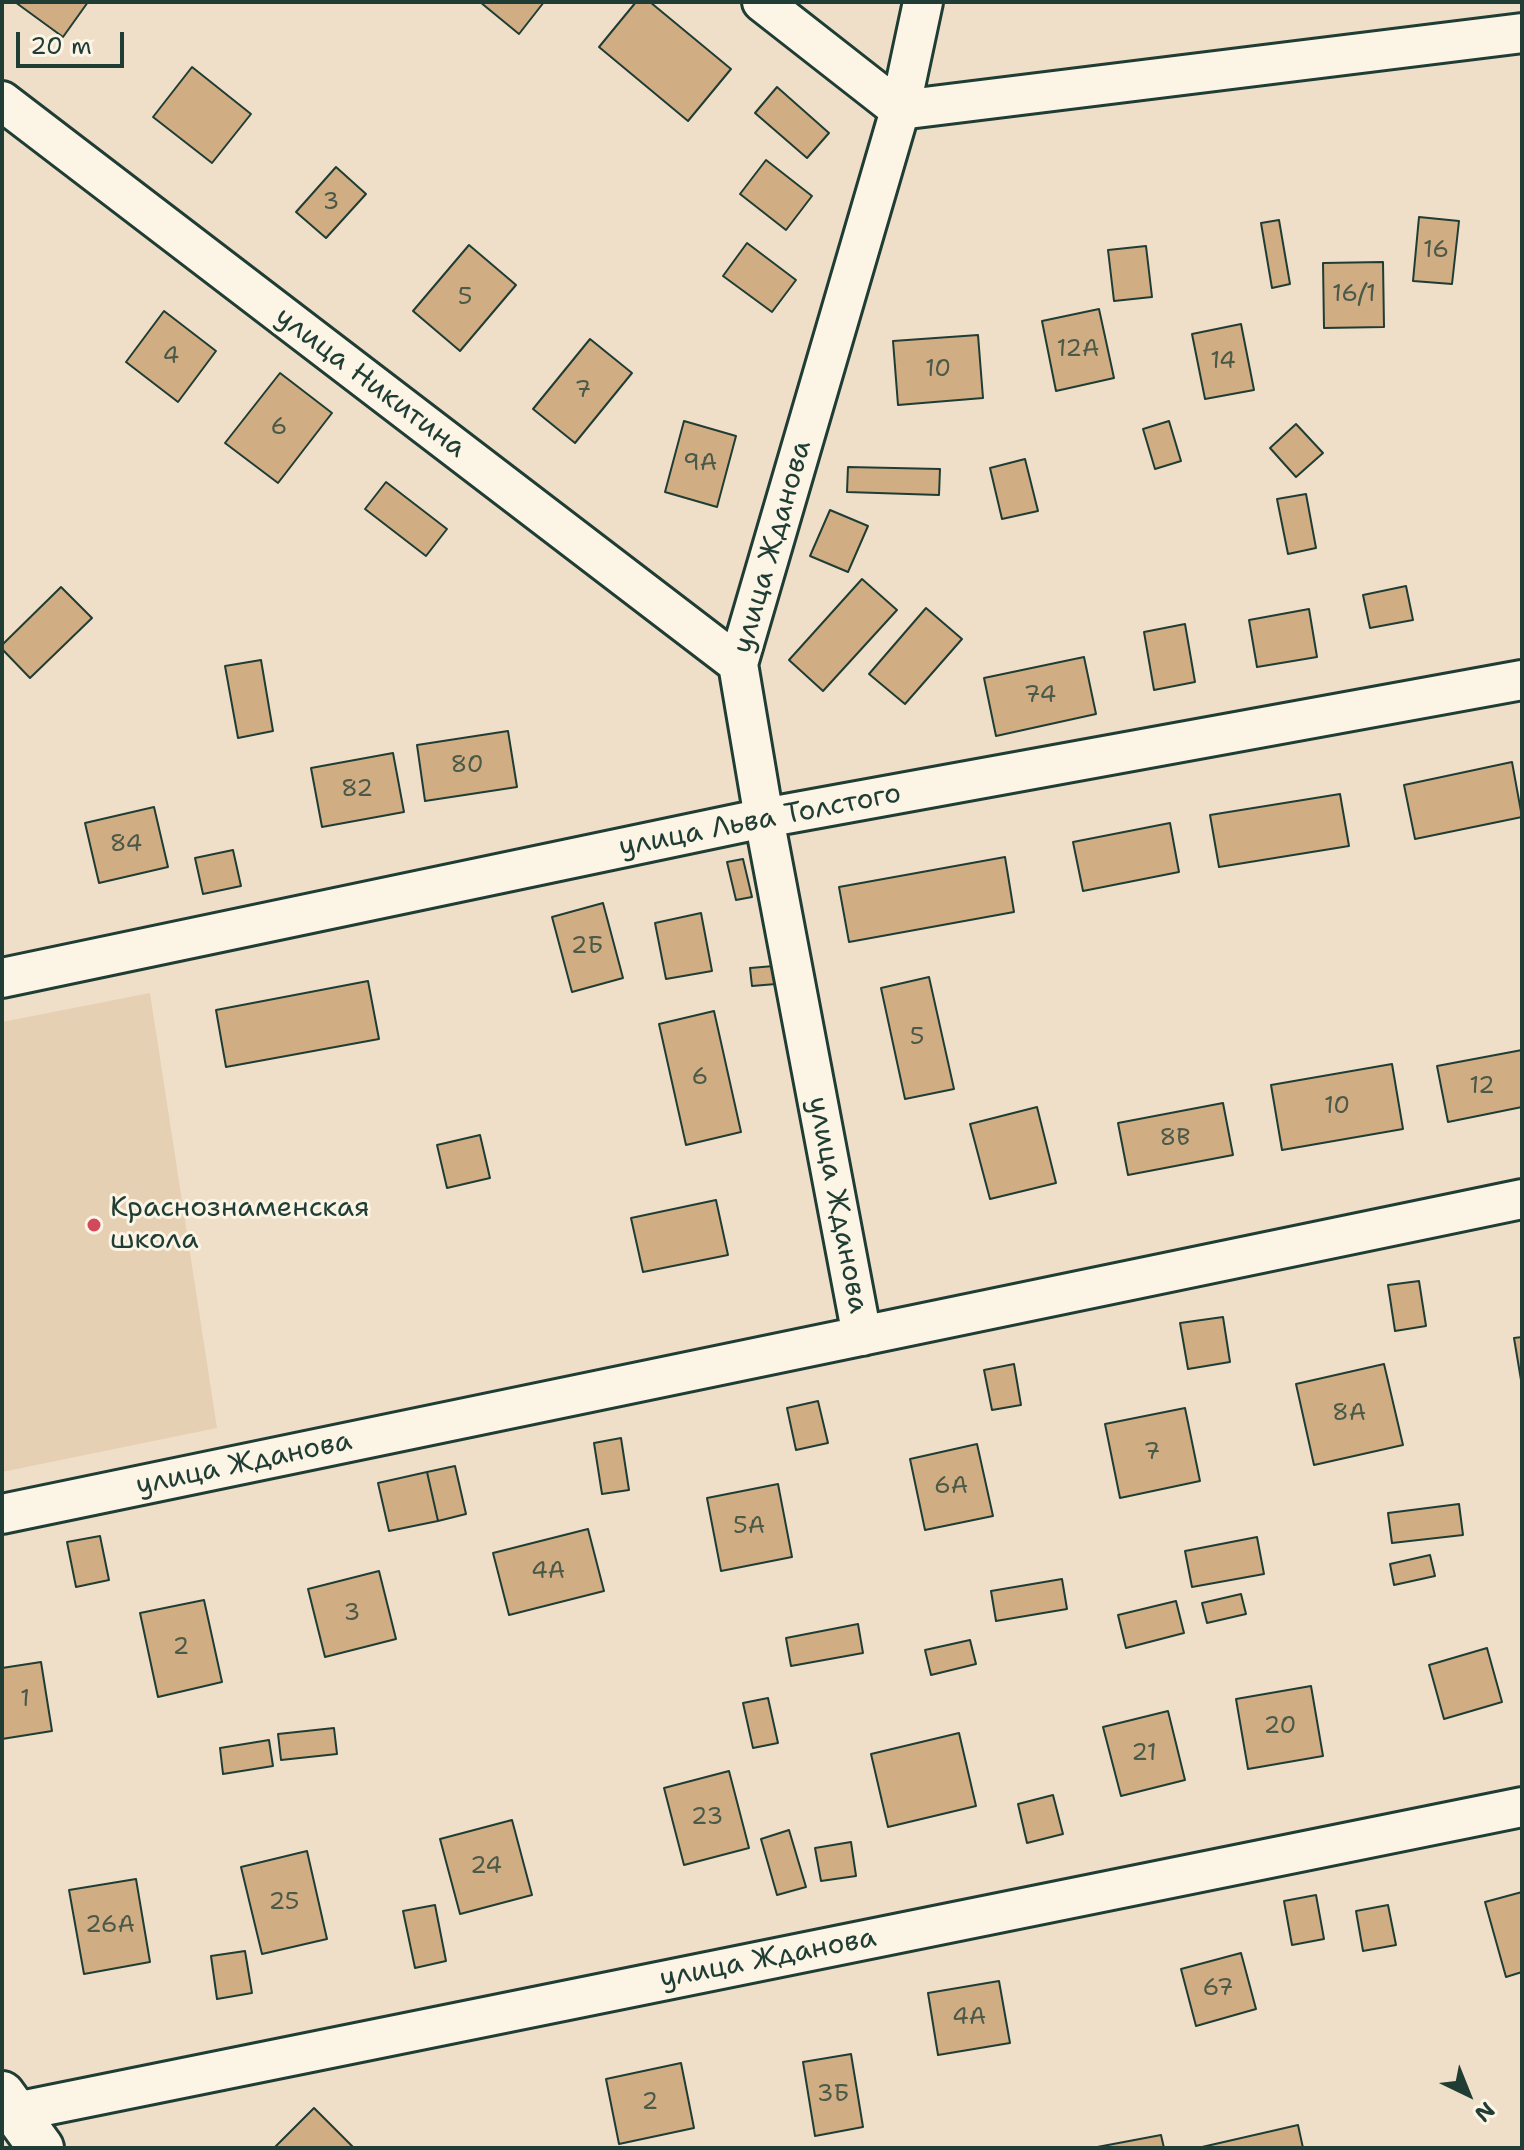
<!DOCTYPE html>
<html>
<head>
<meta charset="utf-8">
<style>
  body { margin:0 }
  #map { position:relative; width:1524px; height:2150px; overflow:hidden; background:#efdfc8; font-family:"Shantell Sans",sans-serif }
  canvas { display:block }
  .frame { position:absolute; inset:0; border:4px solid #1f3d34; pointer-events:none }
  .north { position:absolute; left:1428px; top:2054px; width:80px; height:80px; -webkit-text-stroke:6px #fcf5e5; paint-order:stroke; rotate:137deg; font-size:22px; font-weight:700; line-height:32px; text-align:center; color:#1f3d34 }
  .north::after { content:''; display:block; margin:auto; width:28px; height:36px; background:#1f3d34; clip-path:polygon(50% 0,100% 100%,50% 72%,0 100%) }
  .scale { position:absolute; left:16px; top:32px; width:108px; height:36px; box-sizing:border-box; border:4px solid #1f3d34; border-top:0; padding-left:10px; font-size:24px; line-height:28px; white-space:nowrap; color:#1f3d34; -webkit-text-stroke:6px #fcf5e5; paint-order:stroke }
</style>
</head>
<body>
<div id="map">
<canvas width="1524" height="2150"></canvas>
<div class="frame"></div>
<div class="north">N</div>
<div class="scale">20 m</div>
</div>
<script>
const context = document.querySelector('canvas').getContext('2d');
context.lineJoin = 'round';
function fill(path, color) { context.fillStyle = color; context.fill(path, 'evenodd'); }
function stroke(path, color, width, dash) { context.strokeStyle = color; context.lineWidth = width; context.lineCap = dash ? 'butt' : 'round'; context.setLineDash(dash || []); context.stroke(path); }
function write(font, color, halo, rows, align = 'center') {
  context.font = font + ' "Shantell Sans",sans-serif'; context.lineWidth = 6; context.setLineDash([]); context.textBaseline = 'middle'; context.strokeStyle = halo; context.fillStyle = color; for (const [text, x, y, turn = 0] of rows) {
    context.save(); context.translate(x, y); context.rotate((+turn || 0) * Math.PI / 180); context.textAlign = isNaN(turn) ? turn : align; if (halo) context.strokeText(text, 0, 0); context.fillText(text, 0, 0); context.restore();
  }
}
fill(new Path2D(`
  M150,993l67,435 -215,44v-450z`), '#e6d0b3');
const building = new Path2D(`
  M15,2h73l-25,35z
  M480,2h64l-25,32z
  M636,2h14l81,67 -43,52 -89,-74z
  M192,67l59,47 -39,49 -59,-46z
  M777,87l52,46 -22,25 -52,-45z
  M766,160l46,36 -26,34 -46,-36z
  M336,167l30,27 -40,44 -30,-26z
  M1419,217l40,4 -7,63 -39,-3z
  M1279,220l11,64 -18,4 -11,-65z
  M747,243l49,37 -24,32 -49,-36z
  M469,245l47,40 -56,66 -47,-40z
  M1146,246l6,51 -38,4 -6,-51z
  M1383,262l1,65 -60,1 -1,-65z
  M1099,309l15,69 -58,13 -14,-70z
  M164,311l52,40 -38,51 -52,-40z
  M1241,324l13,66 -49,9 -13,-65z
  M978,335l5,63 -85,7 -5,-64z
  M590,339l42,34 -57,70 -42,-34z
  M280,373l52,40 -54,70 -53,-40z
  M684,421l52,15 -19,71 -52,-15z
  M1169,421l12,40 -26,8 -12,-40z
  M1296,424l27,29 -27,24 -26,-29z
  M1025,459l13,52 -36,8 -12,-51z
  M848,467l92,2 -1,26 -92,-3z
  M386,482l61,47 -21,27 -61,-47z
  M1306,494l10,54 -28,6 -11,-55z
  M830,510l38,16 -20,46 -38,-16z
  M862,579l35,31 -74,81 -34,-31z
  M1406,586l7,34 -43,8 -7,-33z
  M61,587l31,31 -62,60 -28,-29v-4z
  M926,608l36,31 -57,65 -36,-30z
  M1309,609l8,48 -60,10 -8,-47z
  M1185,624l10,58 -41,8 -10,-58z
  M1084,657l12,57 -100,22 -12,-58z
  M261,660l12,71 -35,7 -13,-72z
  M508,731l9,56 -92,14 -8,-56z
  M393,753l11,59 -82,15 -11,-59z
  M1512,762l10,55 -107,22 -11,-54z
  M1340,794l9,52 -130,21 -9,-52z
  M154,807l14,60 -69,16 -14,-60z
  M1170,823l9,49 -96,19 -10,-49z
  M233,850l8,36 -38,8 -8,-36z
  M1005,857l9,55 -165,30 -10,-55z
  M743,859l9,38 -16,3 -9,-38z
  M603,903l20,75 -51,14 -20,-75z
  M701,913l11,58 -46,8 -11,-56z
  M774,966l2,18 -24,2 -2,-18z
  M929,977l25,112 -49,10 -24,-111z
  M368,981l11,58 -153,28 -10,-57z
  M714,1011l27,121 -55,13 -27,-121z
  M1522,1050v57l-74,15 -11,-56z
  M1392,1064l11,65 -121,21 -11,-65z
  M1223,1103l10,52 -105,20 -10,-52z
  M1037,1107l19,76 -66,16 -20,-75z
  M480,1135l10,43 -43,10 -10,-43z
  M716,1200l12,55 -85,17 -12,-54z
  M1419,1281l7,45 -31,5 -7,-46z
  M1223,1317l7,45 -42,7 -8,-46z
  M1522,1337v49l-8,-48z
  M1014,1364l7,41 -29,5 -8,-40z
  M1384,1364l19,81 -89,20 -18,-81z
  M818,1401l10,42 -32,7 -9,-42z
  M1185,1408l15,73 -80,17 -15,-74z
  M621,1438l8,52 -27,4 -8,-51z
  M977,1444l16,72 -68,14 -15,-71z
  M455,1466l11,48 -28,7 -11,-49z
  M427,1472l11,49 -49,10 -11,-48z
  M778,1484l14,73 -71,14 -14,-73z
  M1459,1504l4,31 -71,8 -4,-30z
  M588,1529l16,62 -95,24 -16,-62z
  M100,1536l9,44 -33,7 -9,-45z
  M1257,1537l7,37 -72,13 -7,-36z
  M1430,1555l5,21 -41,9 -4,-21z
  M379,1571l17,68 -71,18 -17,-68z
  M1062,1579l5,30 -71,12 -5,-30z
  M1241,1594l5,20 -39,9 -5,-20z
  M204,1600l18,82 -64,15 -18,-84z
  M1176,1601l8,32 -58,15 -8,-33z
  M858,1624l5,29 -72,13 -5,-28z
  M970,1640l6,24 -45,11 -6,-25z
  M1487,1648l15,54 -58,17 -15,-54z
  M41,1662l11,69 -50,8v-71z
  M1311,1686l12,70 -75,13 -12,-70z
  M768,1698l10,45 -25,5 -10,-45z
  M1168,1711l17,69 -64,16 -18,-69z
  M334,1728l3,26 -56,6 -3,-26z
  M959,1733l17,73 -88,21 -17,-73z
  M269,1740l4,26 -50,8 -3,-26z
  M729,1771l20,77 -65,17 -20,-77z
  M1053,1795l10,39 -36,9 -9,-39z
  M512,1820l20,75 -72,19 -20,-75z
  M789,1830l17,57 -29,8 -16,-56z
  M851,1842l5,34 -35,5 -6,-33z
  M307,1851l20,88 -65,15 -21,-87z
  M136,1879l14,83 -66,12 -15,-84z
  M1522,1892v80l-16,5 -21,-75z
  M1316,1895l8,44 -32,6 -8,-44z
  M435,1905l11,56 -31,7 -12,-57z
  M1388,1905l8,40 -33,6 -7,-40z
  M245,1951l7,42 -35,6 -6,-43z
  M1241,1953l15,56 -60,17 -15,-57z
  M999,1981l11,62 -72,12 -10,-62z
  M851,2054l12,73 -48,9 -12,-74z
  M681,2063l13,65 -75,16 -13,-65z
  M314,2108l40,40h-80z
  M1298,2125l5,23h-100l-1,-1z
  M1161,2135l3,13h-72z`);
fill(building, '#d0ad83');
stroke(building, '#1f3d34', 2);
const minor = new Path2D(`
  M762,2l138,108 622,-77
  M2,101l736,563
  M2,978l762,-160 758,-138
  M862,1336l-98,-518 -26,-154 162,-554 23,-108
  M2,1514l1520,-315
  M15,2112l1507,-305`);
const tertiary = new Path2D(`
  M2,2094l39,54`);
stroke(minor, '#1f3d34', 44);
stroke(tertiary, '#1f3d34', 50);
stroke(minor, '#fcf5e5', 38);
stroke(tertiary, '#fcf5e5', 44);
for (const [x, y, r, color] of [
  [94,1225,8,"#d1495b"]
]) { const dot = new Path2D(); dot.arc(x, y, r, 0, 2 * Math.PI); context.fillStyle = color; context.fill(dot); stroke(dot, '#fcf5e5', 3); }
write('24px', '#4b5948', null, [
  ["3",331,203],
  ["16",1436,251],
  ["16/1",1354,295],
  ["5",465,298],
  ["12А",1078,350],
  ["4",171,357],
  ["14",1223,362],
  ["10",938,370],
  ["7",583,391],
  ["6",279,428],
  ["9А",700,464],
  ["74",1040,696],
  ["80",467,766],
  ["82",357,790],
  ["84",126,845],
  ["2Б",587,947],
  ["5",917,1038],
  ["6",700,1078],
  ["12",1482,1087],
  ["10",1337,1107],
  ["8В",1175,1139],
  ["8А",1349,1414],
  ["7",1152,1453],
  ["6А",951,1487],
  ["5А",749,1527],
  ["4А",548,1572],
  ["3",352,1614],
  ["2",181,1648],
  ["1",25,1700],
  ["20",1280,1727],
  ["21",1144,1754],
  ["23",707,1818],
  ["24",486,1867],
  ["25",284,1903],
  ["26А",110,1926],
  ["67",1218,1989],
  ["4А",969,2018],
  ["3Б",833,2095],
  ["2",650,2103]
]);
write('28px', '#1f3d34', '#fcf5e5', [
  ["улица Никитина",370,383,37],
  ["улица Жданова",773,547,-74],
  ["улица Льва Толстого",760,821,-11],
  ["улица Жданова",837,1205,79],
  ["улица Жданова",244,1464,-12],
  ["улица Жданова",768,1959,-11]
]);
write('28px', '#1f3d34', '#fcf5e5', [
  ["Краснознаменская",110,1209],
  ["школа",110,1241]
], 'left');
</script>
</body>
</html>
